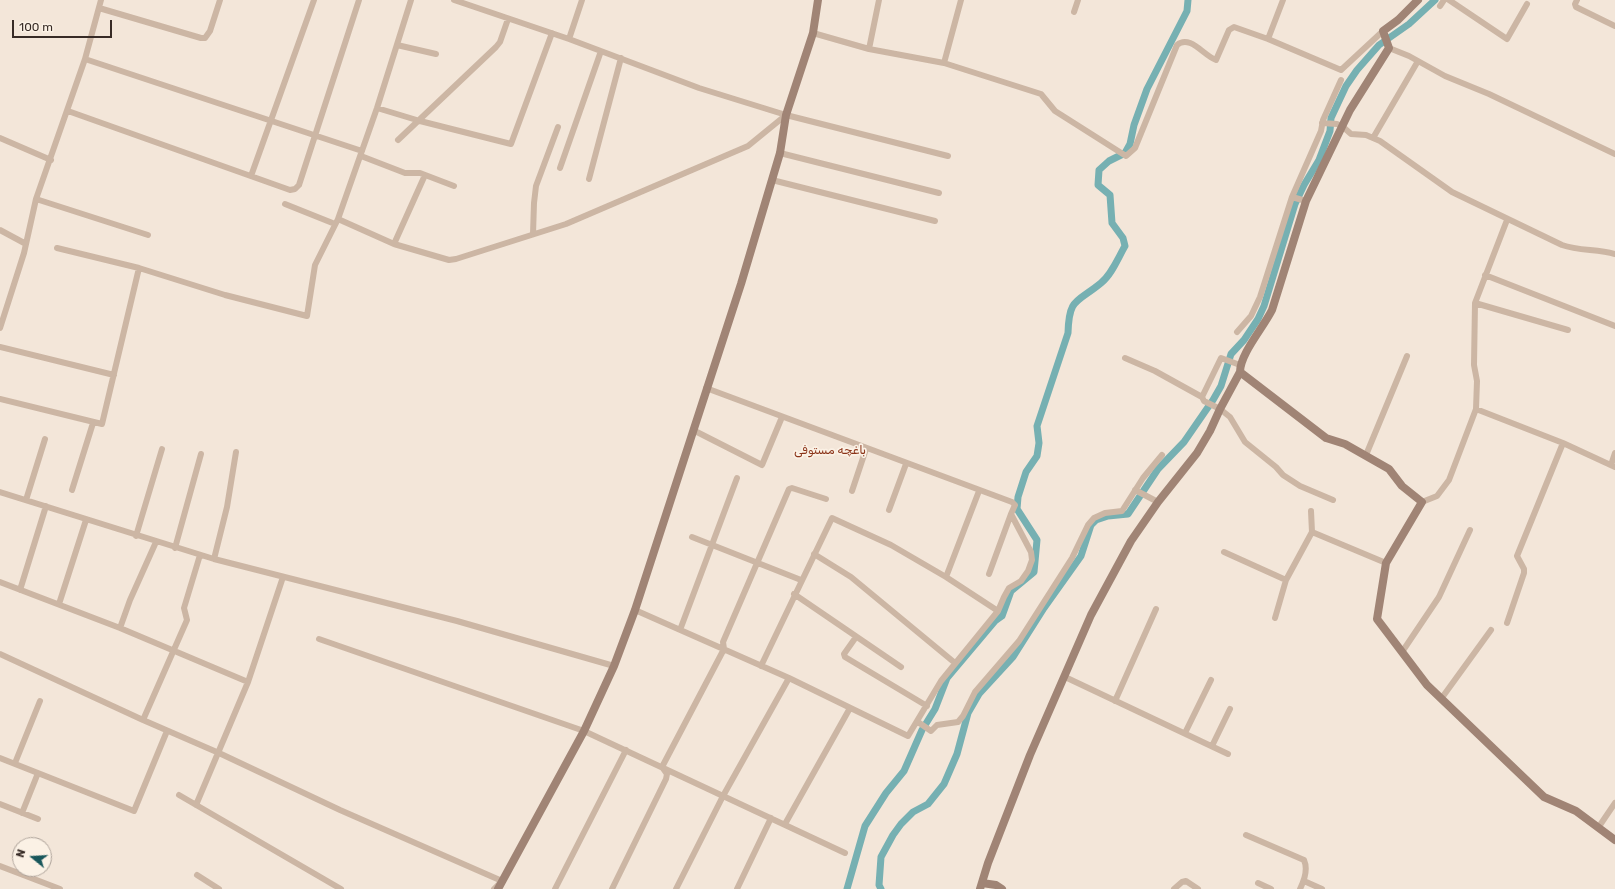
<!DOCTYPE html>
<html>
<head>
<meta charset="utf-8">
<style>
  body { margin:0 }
  #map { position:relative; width:1615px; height:889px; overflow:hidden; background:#f3e6d9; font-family:Rubik,sans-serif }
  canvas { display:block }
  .north { position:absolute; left:12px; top:837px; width:40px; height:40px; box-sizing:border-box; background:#fbf1e5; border:1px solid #ada299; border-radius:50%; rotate:288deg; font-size:11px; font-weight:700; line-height:16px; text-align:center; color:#372b26 }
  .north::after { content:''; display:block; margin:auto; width:14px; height:18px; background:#19575b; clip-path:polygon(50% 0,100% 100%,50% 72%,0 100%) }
  .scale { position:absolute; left:12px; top:20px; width:100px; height:18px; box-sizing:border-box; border:2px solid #372b26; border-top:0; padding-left:5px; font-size:12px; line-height:14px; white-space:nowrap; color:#372b26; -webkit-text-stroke:3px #fbf1e5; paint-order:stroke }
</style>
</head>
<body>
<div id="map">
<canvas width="1615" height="889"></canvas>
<div class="north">N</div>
<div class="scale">100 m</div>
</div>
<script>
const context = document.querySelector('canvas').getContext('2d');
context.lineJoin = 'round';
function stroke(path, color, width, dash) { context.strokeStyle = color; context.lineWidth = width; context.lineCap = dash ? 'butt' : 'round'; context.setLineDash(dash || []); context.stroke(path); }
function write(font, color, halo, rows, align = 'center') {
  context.font = font + ' Rubik,"Noto Sans Arabic",sans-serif'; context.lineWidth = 3.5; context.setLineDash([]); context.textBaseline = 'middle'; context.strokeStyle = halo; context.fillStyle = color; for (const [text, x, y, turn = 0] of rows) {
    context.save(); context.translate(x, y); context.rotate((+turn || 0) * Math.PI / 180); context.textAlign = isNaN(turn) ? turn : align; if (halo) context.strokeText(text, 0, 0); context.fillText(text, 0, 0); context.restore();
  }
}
stroke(new Path2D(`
  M847,889l18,-63 21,-33 18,-22 18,-41 13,-21 12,-31 48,-57 7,-5 9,-25 23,-19 3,-32 -20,-31 1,-12 8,-25 11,-16 2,-13 -2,-17 31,-93c1,-36 9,-30 33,-50 11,-9 17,-25 24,-37l-2,-8 -11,-15 -2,-28 -12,-10 1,-15 10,-9 16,-8 5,-9 4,-19 13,-36 40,-78 1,-11
  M881,889l-2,-4 2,-28 12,-22 8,-11 12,-12 15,-8 16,-20 13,-30 11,-41 11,-19 34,-37 31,-49 37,-52 10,-31 5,-5 12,-4 20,-2 30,-45 26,-27 29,-42 8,-14 10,-32 13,-14 14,-21 6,-13 31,-102 9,-19 15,-25 11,-29 1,-13 15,-32 11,-16 22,-25 30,-21 26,-24`), '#76b0b2', 7);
stroke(new Path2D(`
  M454,0l115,39 130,49 87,27 162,41
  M1449,0l58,39 20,-35
  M1577,0l-2,4 1,3 39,19
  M1440,6l4,-6
  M99,8l102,30h4l5,-7 10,-31
  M1074,12l4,-12
  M813,33l56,16 75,14 97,31 14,17 71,45 9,-8 42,-103c13,-11 27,11 39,15l13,-30 5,-3 34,12 73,31 42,-39
  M569,39l13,-39
  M1268,39l15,-39
  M397,45l39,9
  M1389,48l20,8 36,20 44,18 126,60
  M869,49l10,-49
  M85,59l277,92
  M944,63l17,-63
  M377,108l43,13 91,23 41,-111
  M68,111l222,79 5,-1 4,-4 60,-185
  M1322,123l15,1 5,2 9,8 15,1 14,6 72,51 110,53c17,6 35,4 53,9
  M0,138l51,22
  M1373,138l45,-77
  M398,140l98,-93 4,-5 8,-23
  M780,153l159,40
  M361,156l44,17h15l34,13
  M560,168l41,-117
  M251,176l63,-176
  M589,179l32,-121
  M772,180l163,41
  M1292,197l14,4
  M36,199l112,36
  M285,204l50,20
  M338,219l56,25 55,16 7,-1 110,-35 182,-78 38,-31
  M0,230l26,14
  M533,234l1,-31 2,-17 22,-59
  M394,244l31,-69
  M57,248l82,20 86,27 82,21 8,-51 23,-46 39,-111 34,-108
  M1485,275l130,51
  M1475,303l93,27
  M0,328l24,-75 12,-54 49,-140 16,-59
  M1237,332l14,-16 9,-19 32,-100 29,-66 2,-11 18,-40
  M0,347l114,28
  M1125,358l30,13 47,26 2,4 16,8 10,8 15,25 31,25 7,8 17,11 33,14
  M1202,397l19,-39 19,7
  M0,399l102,25 37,-156
  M1476,409l87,34 52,24
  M693,430l69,35 20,-48
  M1366,455l41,-99
  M1611,465l4,-12
  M72,490l21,-67
  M1135,490l23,12
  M852,491l14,-42
  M0,492l214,67 243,62 157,45
  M26,500l19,-61
  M1422,502l15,-6 12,-16 27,-71 1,-28 -3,-16 1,-62 32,-83
  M889,510l17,-46
  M1312,532l74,31
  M136,536l26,-87
  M692,537l109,43
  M175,548l26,-94
  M1224,552l62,28
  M814,554l37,23 104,86
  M214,559l13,-52 9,-55
  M989,574l22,-60
  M946,577l33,-86
  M0,582l120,46 128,54
  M20,590l26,-84
  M794,594l107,73
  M59,604l27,-84
  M635,610l154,68 119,58 33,-55 57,-70 6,-14 5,-9 12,-7 7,-10 4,-11 -1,-8 -20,-38 4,-9 -3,-3 -306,-114
  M1275,618l11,-38 26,-48 -1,-21
  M1507,623l17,-50v-4l-7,-13 46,-113
  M120,628l10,-28 26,-58
  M680,630l57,-152
  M856,637l-12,17 1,3 82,49
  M319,639l265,92 261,122
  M1402,652l37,-55 31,-67
  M0,654l143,66 76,33 121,57 162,71 -8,8
  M761,666l71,-148 59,27 55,32 52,34
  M1065,677l163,77
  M1441,699l50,-69
  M1115,701l41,-92
  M143,720l44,-100 -3,-12 16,-53
  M918,722l13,9 6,-6 21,-3 5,-6 12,-24 44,-51 53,-83 16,-33 6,-7 11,-5 17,-2 21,-33 19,-23
  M1185,733l26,-53
  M1212,746l18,-37
  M0,758l134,53 33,-80
  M15,763l25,-62
  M179,795l162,94
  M0,804l38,15
  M196,805l52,-123 35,-105
  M22,813l16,-40
  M785,824l65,-116
  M1598,828l17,-25
  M1246,835l58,25c4,9 0,21 -4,29
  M0,866l60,23
  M197,875l22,14
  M1304,881l18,8
  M1258,883l13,6
  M555,889l71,-139
  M612,889l54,-110 1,-5 -5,-7 62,-118 -1,-7 66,-153 3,-1 34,11
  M676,889l47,-93 66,-118
  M737,889l34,-71
  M1174,889l8,-7 4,-1 12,8`), '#ccb6a4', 6);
stroke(new Path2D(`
  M1240,372l86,66 19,6 44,25 13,17 20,16 -36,61 -9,56 50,66 117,112 32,14 39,29
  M982,883l14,2 6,4
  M498,889l86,-158 30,-65 21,-56 106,-326 39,-131 6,-38 27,-82 5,-33
  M980,889l8,-26 42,-108 61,-140 40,-74 27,-39 39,-49 13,-22 10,-22 20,-37c0,-18 23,-44 32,-62l34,-109 44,-91 39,-62 -6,-17 15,-11 20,-20`), '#a08475', 8);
write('12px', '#8b3419', '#fbf1e5', [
  ["باغچه مستوفی",830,451]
]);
</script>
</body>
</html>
